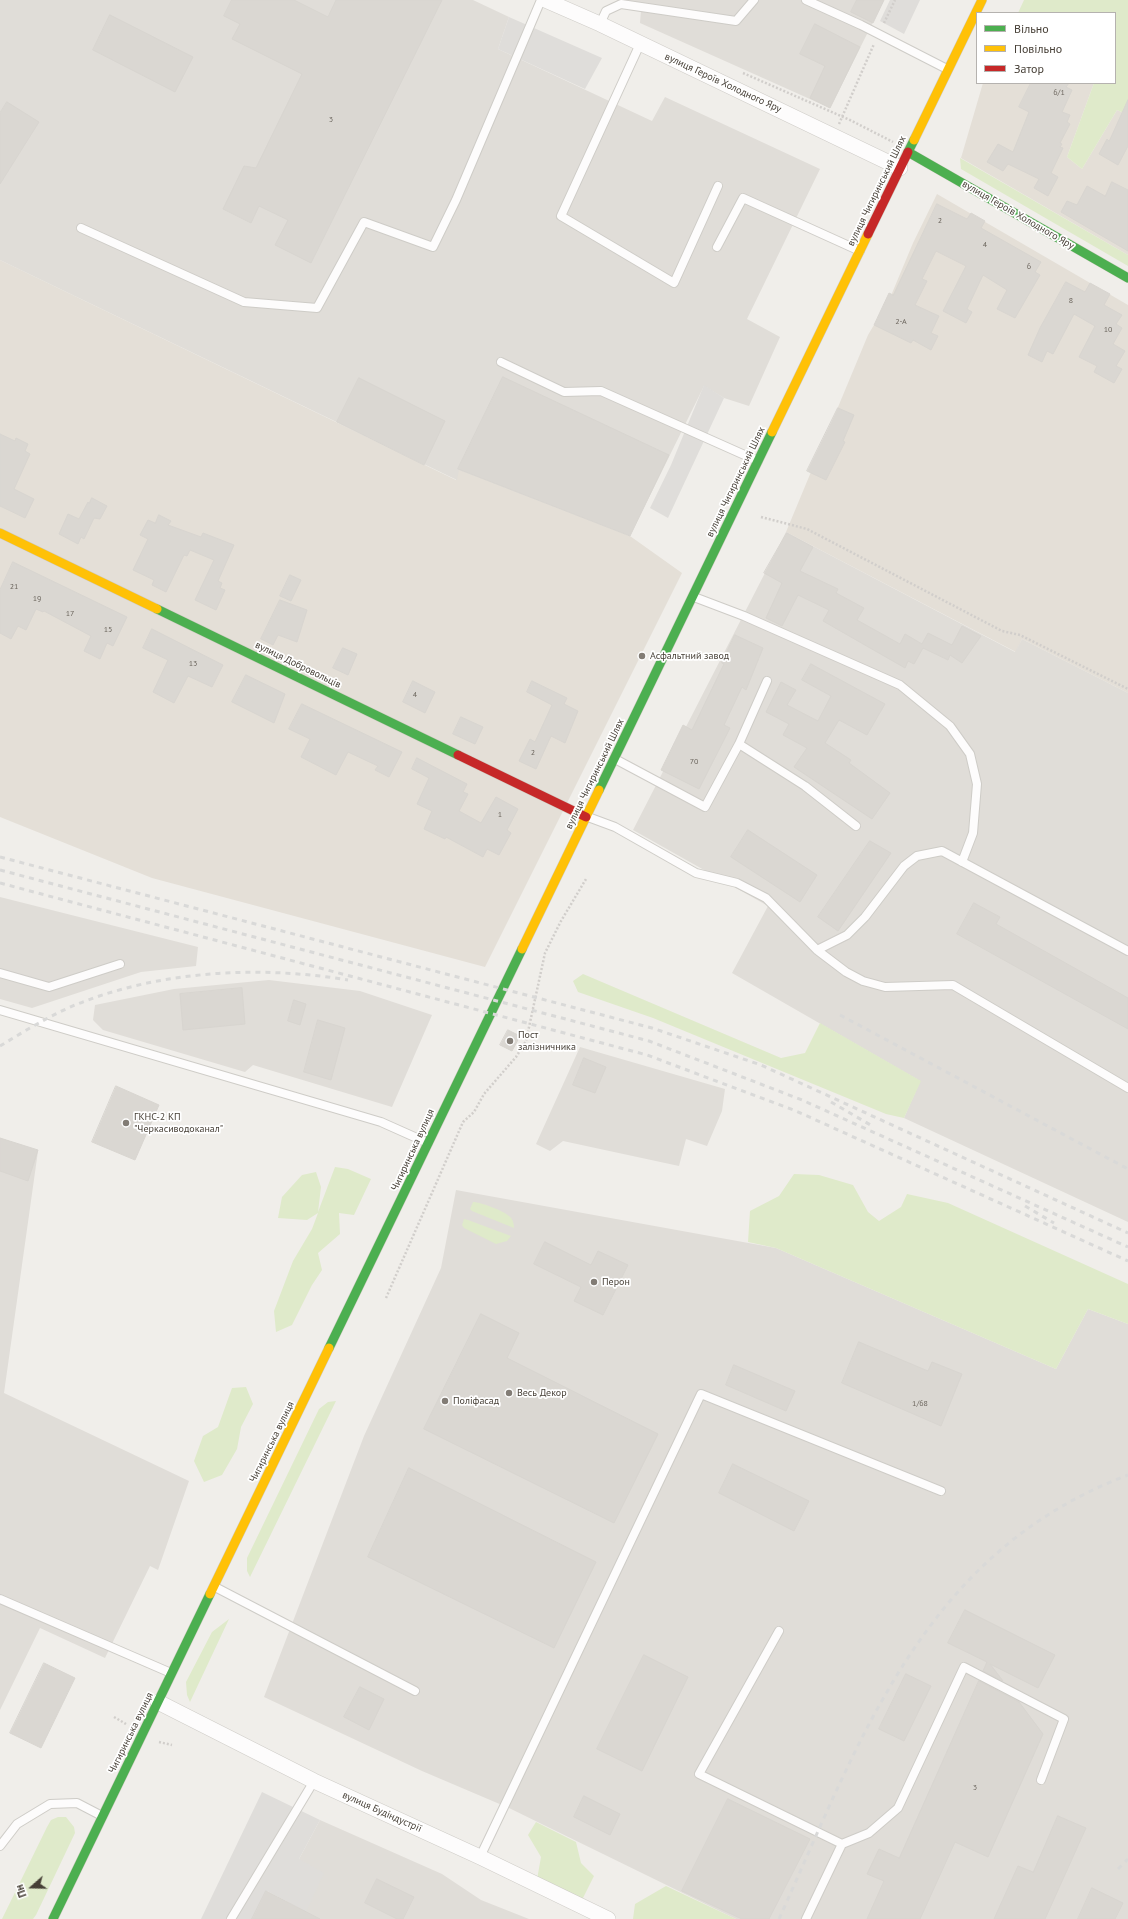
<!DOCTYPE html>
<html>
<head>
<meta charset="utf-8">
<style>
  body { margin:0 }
  #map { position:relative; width:1128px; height:1919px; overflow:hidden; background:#f0eeea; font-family:"PT Sans",sans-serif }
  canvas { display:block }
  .legend { position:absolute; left:976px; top:12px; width:140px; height:72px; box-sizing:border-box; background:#fff; border:1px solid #b5b2af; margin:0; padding:5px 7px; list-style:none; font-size:12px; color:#463f36 }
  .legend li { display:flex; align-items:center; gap:8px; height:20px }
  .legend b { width:20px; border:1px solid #b5b2af }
  .north { position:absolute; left:12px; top:1867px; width:40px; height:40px; -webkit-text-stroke:3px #fff; paint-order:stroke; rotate:250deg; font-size:11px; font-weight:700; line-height:16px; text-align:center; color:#463f36 }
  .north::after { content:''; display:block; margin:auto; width:14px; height:18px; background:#463f36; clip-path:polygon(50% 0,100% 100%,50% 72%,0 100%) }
</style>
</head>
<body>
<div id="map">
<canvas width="1128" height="1919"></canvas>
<ul class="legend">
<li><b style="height:5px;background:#4caf50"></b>Вільно</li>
<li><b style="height:5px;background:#ffc107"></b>Повільно</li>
<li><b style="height:5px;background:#c62828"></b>Затор</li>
</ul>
<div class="north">Пн</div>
</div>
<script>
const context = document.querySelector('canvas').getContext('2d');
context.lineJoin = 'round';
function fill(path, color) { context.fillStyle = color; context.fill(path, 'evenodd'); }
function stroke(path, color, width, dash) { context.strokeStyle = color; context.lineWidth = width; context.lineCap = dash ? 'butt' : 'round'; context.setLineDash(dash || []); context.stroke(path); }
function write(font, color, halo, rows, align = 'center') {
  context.font = font + ' "PT Sans",sans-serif'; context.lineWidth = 3.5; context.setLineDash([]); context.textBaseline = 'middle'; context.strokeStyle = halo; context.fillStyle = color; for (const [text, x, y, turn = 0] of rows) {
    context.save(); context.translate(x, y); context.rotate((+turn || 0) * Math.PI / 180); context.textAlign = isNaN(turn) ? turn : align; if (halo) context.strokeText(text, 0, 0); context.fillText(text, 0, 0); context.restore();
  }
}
fill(new Path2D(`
  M983,83h111l-27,74 15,12 35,-59 11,5v140l-167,-97z
  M937,194l191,111v388l-106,-54 -6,13 -230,-120 82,-197 22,-37 23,-55z
  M0,260l456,220 2,-11 172,67 52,37 -197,394 -333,-89 -152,-61z`), '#e4dfd7');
fill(new Path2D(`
  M0,0h473l36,17 -11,32 154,72 13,-24 155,72 -73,150 33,18 -31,69 -25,-8 -20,-12 -74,150 -171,-66 -2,10 -457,-220z
  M622,0h262l-54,108 -190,-85 1,-13z
  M786,532l229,120 7,-13 106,54v529l-224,-104 16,-37 -188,-108 36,-67 -135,-76z
  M0,897l198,50 -2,19 -55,6 -109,36 -32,-9z
  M269,980l91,11 72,24 -40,92 -139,-42 -8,7 -142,-42 -10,-10 2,-15 79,-16z
  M580,1047l145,42 -3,22 -15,35 -21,-7 -7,27 -116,-25 -13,10 -14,-7z
  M0,1138l38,13 -34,242 185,88 -31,89 -8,-4 -45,92 -65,-30 -40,82z
  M456,1190l320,58 280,121 32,-60 40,15v595h-392l-227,-111 -87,-37 -158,-74 100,-261 77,-168z
  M320,1820l122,54 39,26 48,19h-277l14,-28 40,21 -7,-53z`), '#e0ddd8');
fill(new Path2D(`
  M1024,0h104v115l-11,-5 -35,59 -15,-12 27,-74h21v-70h-97z
  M960,158l168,97v11l-167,-97z
  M583,974l198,84 24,-5 15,-30 101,58 -17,37 -18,-4 -233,-96 -75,-26 -5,-11z
  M335,1167l13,2 23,10 -17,36 -15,-2 1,21 -22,19 4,17 -10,15 -20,40 -16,7 -2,-21 19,-50 19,-32 6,-16 -11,7 -29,-2 4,-21 20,-22 14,-3 5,15 -3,25z
  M794,1174l25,1 34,10 15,27 11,9 22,-14 6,-13 41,9 180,81v40l-40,-15 -32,60 -280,-121 -28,-6 2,-31 29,-15z
  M473,1202c7,0 31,9 36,14 4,3 5,8 5,12l-42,-17 -2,-2z
  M464,1219l4,1 43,16 -4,5 -11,3 -32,-16 -2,-3z
  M246,1387l7,17 -12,23 -4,22 -15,26 -18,7 -10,-21 9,-25 15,-9 14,-39z
  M336,1401l-86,176 -3,-6v-13l72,-149 9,-7z
  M229,1619l-39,83 -3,-7 -1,-13 26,-50z
  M58,1817h8l8,10 1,6 -39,82 -3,4h-31l45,-92 4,-7z
  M536,1822l40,20 5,21 13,13 -15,30 -43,-21 5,-28 -13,-22z
  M666,1886l70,33h-103l2,-15z`), '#dfeaca');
fill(new Path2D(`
  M890,0h30l-16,34 -24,-13z
  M509,17l93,41 -17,31 -87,-40z
  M704,385l20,13 -56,120 -18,-10 21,-43z
  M262,1792l58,28 -21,39 25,14 -18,39 -39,-21 -15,28h-51z`), '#dfddda');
const building = new Path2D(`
  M232,0h62l34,17 8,-17h106l-131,263 -36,-18 13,-25 -29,-14 -8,17 -28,-14 21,-43 12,2 46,-94 -70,-35 8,-15 -16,-8z
  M857,0h27l-11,23 -22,-11z
  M110,15l83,42 -18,35 -82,-42z
  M815,24l45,23 -30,61 -20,-10 15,-32 -25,-12z
  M1031,83h38l-3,4 6,3 -10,22 8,3 -3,7 3,2 -10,19 2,1 -2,3 3,1 -12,25 7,4 -10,19 -14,-8 5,-9 -31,-15 -5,7 -16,-9 11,-18 15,8 16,-40 -10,-5z
  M1128,100v46l-10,19 -19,-11 8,-15 2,2z
  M7,102l32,20 -39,62v-71z
  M1112,182l16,8v61l-67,-39 6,-11 10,4 10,-19 18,10z
  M937,204l30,15 4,-6 14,8 -4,7 60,34 -6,10 5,3 -25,43 -18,-9 10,-19 -24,-15 -16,34 5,3 -6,11 -23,-12 23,-45 -30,-15 -14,28 5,2 -12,24 24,11 -8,17 7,3 -7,14 -18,-10 -2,3 -37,-18 15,-32 4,2z
  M1066,282l19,10 5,-9 20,11 -6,11 18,10 -6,9 6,4 -9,16 12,7 -9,15 6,3 -8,14 -20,-11 3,-6 -18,-9 16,-31 -21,-12 -21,40 -6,-3 -5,11 -14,-7 12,-27z
  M503,377l166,78 -39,81 -172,-67z
  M359,378l86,43 -21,44 -87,-43z
  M838,408l16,7 -11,26 2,1 -19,38 -19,-9z
  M0,434l15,7 1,-3 12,6 -3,7 5,3 -16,35 20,10 -9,19 -25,-12z
  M92,498l15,8 -7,13 -6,-1 -10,21 -3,-2 -3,7 -19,-10 9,-20 11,5 9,-17 1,1z
  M159,515l12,6 -3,4 33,12 2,-4 31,12 -16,36 4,2 -2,5 5,2 -9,20 -21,-10 19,-40 -24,-10 -3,6 -3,-1 -18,37 -14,-7 2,-5 -21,-10 15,-31 -8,-4 8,-15 7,3z
  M787,533l26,14 -13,24 38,18 -2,4 28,15 -7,12 43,24 5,-10 17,10 6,-11 24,12 10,-19 19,10 -19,27 -12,-8 -2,5 -25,-12 -9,16 -6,-3 -3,7 -82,-47 6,-11 -31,-15 -16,31 -16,-8 16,-35 -18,-10z
  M13,562l114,55 -14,29 -6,-3 -7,16 -16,-8 7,-15 -47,-25 -1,1 -7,-3 -10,21 -8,-4 -7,13 -11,-6v-43z
  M290,575l11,5 -10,21 -11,-5z
  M280,600l27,10 -10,32 -19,-7 -5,10 -12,-6z
  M152,629l71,36 -11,22 -24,-11 -14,27 -21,-11 15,-32 -25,-12z
  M735,635l28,13 -17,42 -4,-3 -18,38 6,3 -31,61 -38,-19 22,-45 9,5 32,-66 -2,-1z
  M343,648l14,6 -9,21 -15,-7z
  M811,664l74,40 -18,31 -28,-15 -14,23 26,17 -2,3 41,30 -18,26 -78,-52 13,-19 -24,-13 6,-11 -23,-12 15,-30 15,8 -9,15 31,16 13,-25 -29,-16z
  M246,675l39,19 -11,29 -42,-21z
  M413,681l22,11 -10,21 -22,-11z
  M532,681l35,17 -3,6 14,7 -13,32 -14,-7 -15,33 -17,-8 11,-22 5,3 17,-37 -25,-13z
  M302,704l100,48 -13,25 -14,-7 3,-4 -30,-14 -12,23 -35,-18 9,-18 -21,-10z
  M461,717l22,10 -8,17 -22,-10z
  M417,758l50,26 -4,8 5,2 -9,17 22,12 15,-26 22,12 -11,21 4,3 -12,22 -12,-6 -4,8 -37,-20 -1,2 -21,-10 8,-18 -15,-7 12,-26 -17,-9z
  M748,830l69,45 -17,27 -69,-45z
  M870,841l21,12 -53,78 -20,-14z
  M974,903l26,14 -4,7 132,74v31l-171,-95z
  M242,988l3,36 -62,6 -3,-36z
  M294,1000l12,4 -6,21 -12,-4z
  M318,1020l27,8 -14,52 -27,-8z
  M508,1030l12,6 -8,15 -12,-6z
  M584,1058l22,9 -11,26 -22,-8z
  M116,1086l43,19 -24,55 -43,-18z
  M0,1138l38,12 -10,31 -28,-10z
  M545,1242l46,23 7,-14 30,14 -25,50 -29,-14 7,-14 -47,-23z
  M481,1314l38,19 -12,25 151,76 -44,89 -190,-94z
  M859,1342l69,29 4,-9 30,12 -21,52 -99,-43z
  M734,1365l61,26 -9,20 -60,-26z
  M733,1464l76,37 -15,30 -75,-38z
  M409,1468l187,94 -42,86 -186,-91z
  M965,1610l90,45 -17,33 -48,-24 13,17 -20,-10 4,-9 -39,-19z
  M644,1655l44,22 -46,94 -45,-22z
  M44,1663l31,15 -34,70 -31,-15z
  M906,1674l25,12 -27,55 -25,-12z
  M979,1681l40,21 24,32 -55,123 -33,-15 -35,77h-53l17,-38 -17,-7 12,-25 20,9z
  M360,1687l24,12 -15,31 -25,-13z
  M584,1796l36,18 -10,21 -36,-18z
  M728,1799l82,40 -41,80h-27l-60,-28z
  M1058,1816l28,12 -41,91h-51l24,-53 15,6z
  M377,1879l37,18 -11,22h-6l-32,-16z
  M1092,1888l31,15 -8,16h-37z
  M266,1891l54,28h-68z`);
fill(building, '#dad7d2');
stroke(building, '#d8d5d0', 1);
const lane = new Path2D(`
  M806,0l55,25 86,44
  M600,24l6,-13 15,-7 115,17 18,-21
  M640,44l-79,172 113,67 44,-97
  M81,228l163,74 73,6 47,-86 69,25 23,-47 85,-200
  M717,247l26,-49 117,53
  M501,362l63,30 37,-1 157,70
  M694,597l50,19 156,69 50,41 20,28 7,30 -4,49 -11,29
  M739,744l28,-63
  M615,759l90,48 34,-63 66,42 51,40
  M588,817l27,10 81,46 41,10 29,15 51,52 29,22 17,9 22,6 68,-2 175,103
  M817,950l30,-15 18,-18 39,-51 13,-10 25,-5 186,100
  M0,973l49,14 71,-23
  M0,1010l381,112 47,21
  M215,1587l200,104
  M0,1599l171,74
  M779,1631l-80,143 143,70 -36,75
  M842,1844l27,-11 29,-25 66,-141 100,52 -23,61
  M0,1846l17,-22 33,-20 27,-1 25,13
  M480,1857l221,-463 240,97
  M231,1919l83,-138`);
const street = new Path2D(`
  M545,0l55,24 300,144
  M158,1702l156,79 166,76 128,62`);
const fast = new Path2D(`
  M914,140l-6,12 220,126
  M157,609l301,146
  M599,790l173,-358
  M329,1348l193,-399
  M53,1919l157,-325`);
const slow = new Path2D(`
  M914,140l68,-140
  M772,432l96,-198
  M0,533l157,76
  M522,949l77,-159
  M210,1594l119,-246`);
const jam = new Path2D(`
  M868,234l40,-82
  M458,755l128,62`);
stroke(lane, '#ceccc7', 10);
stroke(street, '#ceccc7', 16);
stroke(fast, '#cfcbc1', 10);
stroke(slow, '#cfcbc1', 10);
stroke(jam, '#cfcbc1', 10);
stroke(new Path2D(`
  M884,23l11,-23
  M743,73l107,47 43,22
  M839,124l35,-80
  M761,517l46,12 195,102 18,4 108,54
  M386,1298l77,-176 11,-10 10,-18 32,-37 10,-16 19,-88 16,-32 25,-42
  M114,1717l12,7
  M159,1742l13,3`), '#d1cecb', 2.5, [2, 2]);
stroke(lane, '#fdfcfc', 8);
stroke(street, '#fdfcfc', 15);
stroke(fast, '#4caf50', 9);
stroke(slow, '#ffc107', 9);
stroke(jam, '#c62828', 9);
stroke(new Path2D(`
  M0,857l652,171 109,37 367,168
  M0,870l649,171 153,59 326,147
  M0,883l647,172 149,56 332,150
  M840,1015l288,154
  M0,1046c28,-17 57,-35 88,-46 82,-30 175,-34 260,-20
  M831,1102l43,25
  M1025,1206l29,17
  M1118,1869l10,-10
  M779,1919c82,-181 145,-367 349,-444`), '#d9d9d8', 3, [5, 5]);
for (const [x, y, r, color] of [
  [642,656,4,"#827c75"],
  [510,1041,4,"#827c75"],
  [126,1123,4,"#827c75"],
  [594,1282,4,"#827c75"],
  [509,1393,4,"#827c75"],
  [445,1401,4,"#827c75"]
]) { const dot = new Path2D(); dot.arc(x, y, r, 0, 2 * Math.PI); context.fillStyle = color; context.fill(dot); stroke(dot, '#fff', 1.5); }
write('8px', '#6c665e', null, [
  ["6/1",1059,93],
  ["3",331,120],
  ["2",940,221],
  ["4",985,245],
  ["6",1029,267],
  ["8",1071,301],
  ["2-А",901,322],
  ["10",1108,330],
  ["21",14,587],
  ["19",37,599],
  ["17",70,614],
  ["15",108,630],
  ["13",193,664],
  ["4",415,695],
  ["2",533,753],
  ["70",694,762],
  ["1",500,815],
  ["1/68",920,1404],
  ["3",975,1788]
]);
write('10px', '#463f36', '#fff', [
  ["вулиця Героїв Холодного Яру",723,83,25],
  ["вулиця Чигиринський Шлях",877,191,-64],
  ["вулиця Героїв Холодного Яру",1018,215,30],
  ["вулиця Чигиринський Шлях",736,482,-64],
  ["вулиця Добровольців",298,665,26],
  ["вулиця Чигиринський Шлях",595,774,-64],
  ["Чигиринська вулиця",413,1150,-65],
  ["Чигиринська вулиця",272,1442,-64],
  ["Чигиринська вулиця",131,1733,-64],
  ["вулиця Будіндустрії",382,1812,24]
]);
write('10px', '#463f36', '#fff', [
  ["Асфальтний завод",650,656],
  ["Пост",518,1035],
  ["залізничника",518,1047],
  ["ГКНС-2 КП",134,1117],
  ["\"Черкасиводоканал\"",134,1129],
  ["Перон",602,1282],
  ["Весь Декор",517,1393],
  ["Поліфасад",453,1401]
], 'left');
</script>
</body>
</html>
